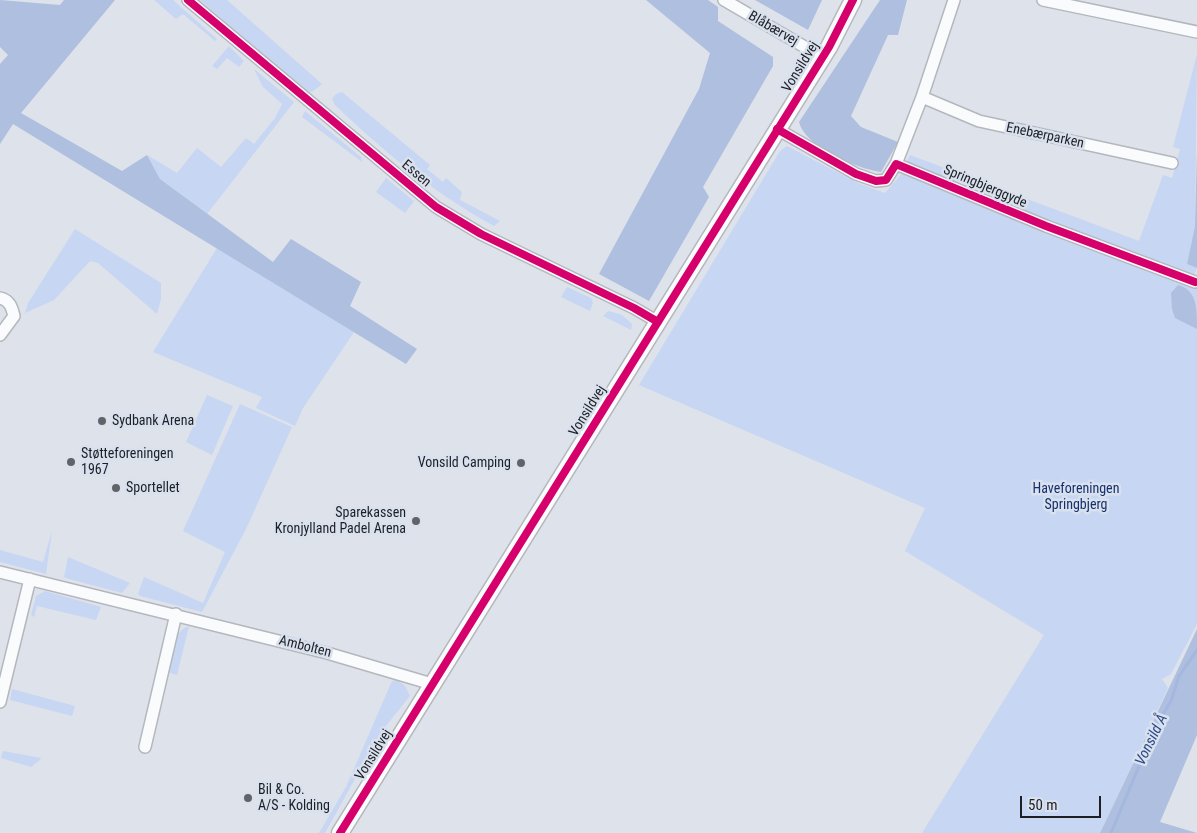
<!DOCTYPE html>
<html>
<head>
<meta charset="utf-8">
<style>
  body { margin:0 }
  #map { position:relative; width:1197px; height:833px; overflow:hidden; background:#dee2ea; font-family:"Roboto Condensed",sans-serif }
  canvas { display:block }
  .scale { position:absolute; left:1020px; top:796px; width:81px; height:22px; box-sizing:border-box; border:2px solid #1d1f24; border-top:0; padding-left:6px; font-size:15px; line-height:18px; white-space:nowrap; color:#1d1f24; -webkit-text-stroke:4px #dae1ee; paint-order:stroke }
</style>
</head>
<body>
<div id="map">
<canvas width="1197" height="833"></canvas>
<div class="scale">50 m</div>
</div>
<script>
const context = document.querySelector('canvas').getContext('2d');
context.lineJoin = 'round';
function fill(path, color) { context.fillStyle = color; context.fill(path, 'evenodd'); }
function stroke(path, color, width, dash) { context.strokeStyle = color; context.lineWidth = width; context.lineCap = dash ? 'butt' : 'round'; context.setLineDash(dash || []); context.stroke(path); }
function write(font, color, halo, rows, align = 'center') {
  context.font = font + ' "Roboto Condensed",sans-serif'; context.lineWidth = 5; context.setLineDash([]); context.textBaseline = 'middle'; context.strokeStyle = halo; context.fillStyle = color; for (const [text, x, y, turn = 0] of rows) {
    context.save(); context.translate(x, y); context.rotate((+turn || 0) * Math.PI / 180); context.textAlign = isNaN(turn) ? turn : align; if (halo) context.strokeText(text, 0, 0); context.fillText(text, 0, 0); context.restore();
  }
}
fill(new Path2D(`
  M154,0h19l44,39 -2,2 -32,-27 -7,5z
  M200,0h27l95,84 -10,8 -8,-1z
  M229,46l15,15 -5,6 -12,-9 -10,11 -5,-3z
  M1197,54l-2,172 -8,38 10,4 -4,10 4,5v341l-26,50 -9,5 6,9 -68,145h-178l122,-198 -139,-84 20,-43 -286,-123 141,-234 7,-5 71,37 27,10 18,-21 7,-17 229,86 24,-66 9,3 8,-29 -7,-2z
  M254,69l40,33 -87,112 -47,-35 -13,-24 30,18 20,-25 24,19 25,-29 8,6 21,-26 7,-14 -19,-17z
  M342,92l88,73 -3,4 16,13 3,-4 16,14 -2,8 40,21 -6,5c-60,-33 -110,-74 -159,-121l-3,-6 4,-5z
  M305,111l56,46 1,5 -60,-45z
  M386,178l28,23 -9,12 -29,-21z
  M75,229l86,54v16l-4,15 -59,-51 -8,-2 -36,39 -29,13 3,-10z
  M217,248l137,84 -51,76 -8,18 -39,-18 6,-11 -109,-45z
  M567,287l24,11 2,5 -3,8 -29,-14z
  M608,311l14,4 10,9 -1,6 -28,-14z
  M207,395l26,11 -21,49 -26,-13z
  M240,404l52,23 -46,102 -44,83 -62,-16 -2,-2 6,-17 59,26 22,-51 -42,-21z
  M52,531l-6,43 -46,-12v-12l43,12z
  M68,557l62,26 -8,10 -53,-14 -5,-2z
  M45,591l56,16 -5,13 -59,-14 -3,11 -3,-2 5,-19z
  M189,626l-12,49 -9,-3c4,-17 3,-40 21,-46z
  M397,680l8,6 5,10 -29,36 -56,101h-6l27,-46 46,-106z
  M12,689l63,17 -3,10 -62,-16z
  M3,751l38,7 -1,2 -9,7 -30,-9z`), '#c7d6f2');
fill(new Path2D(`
  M0,0l60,5 4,-5h51l-94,113 101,58 25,-16 13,24 113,83 18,-23 70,43 -11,24 67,43 -11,15 -393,-240 -13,20v-80l8,-9 -8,-8z
  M646,0h62l10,7v14l55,36v9l-70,121 6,10 -60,104 -50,-27 100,-185 11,-36z
  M755,0h67l-14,30z
  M880,0h27l-9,35h-10l-37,81 10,11 37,15 -17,30c-23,-3 -76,-25 -82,-50z
  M1197,151v117l-10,-4 8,-38z
  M1178,285c19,5 19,23 19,44l-22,-11 -3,-9 -1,-16z
  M1197,629v106l-37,87 37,11h-97z`), '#aebfdf');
stroke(new Path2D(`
  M1111,833l44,-105 16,-27 8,-25 18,-26`), '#a4b8df', 3);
const minor = new Path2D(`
  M188,0l248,207 45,27 153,74 24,14
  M724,0l98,57
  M1043,0l154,32
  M922,97l57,24 193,42
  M777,129l79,45 20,7 10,-1 10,-16 150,62 149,56
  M896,164l26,-67 32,-97
  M0,298c10,2 12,10 14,18l-14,19
  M0,572l327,81 105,31
  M0,702l30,-123
  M145,747l31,-133`);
const secondary = new Path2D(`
  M340,833l489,-786 24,-47`);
stroke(minor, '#b4b7bd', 14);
stroke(secondary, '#b4b7bd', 19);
stroke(minor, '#fafbfc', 11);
stroke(secondary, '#fafbfc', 16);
stroke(new Path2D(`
  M188,0l248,207 45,27 153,74 24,14
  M777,129l79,45 20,7 10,-1 10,-16 150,62 149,56
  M340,833l489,-786 24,-47`), '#d6006c', 8);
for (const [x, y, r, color] of [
  [102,421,5,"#616369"],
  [71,462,5,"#616369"],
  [521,463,5,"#616369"],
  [116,488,5,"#616369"],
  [416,521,5,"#616369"],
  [248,798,5,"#616369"]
]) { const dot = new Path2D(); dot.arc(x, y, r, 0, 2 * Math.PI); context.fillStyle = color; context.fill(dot); stroke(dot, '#dae1ee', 2); }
write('14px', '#1d1f24', '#dae1ee', [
  ["Blåbærvej",773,29,30],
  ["Vonsildvej",801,67,-58],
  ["Enebærparken",1045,136,12],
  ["Essen",416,174,40],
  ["Springbjerggyde",985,187,23],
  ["Vonsildvej",588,411,-58],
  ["Ambolten",305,647,14],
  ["Vonsildvej",374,755,-58]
]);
write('14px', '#1d1f24', '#dae1ee', [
  ["Sydbank Arena",112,421],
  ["Støtteforeningen",81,454],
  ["1967",81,470],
  ["Vonsild Camping",511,463,"right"],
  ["Sportellet",126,488],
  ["Sparekassen",406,513,"right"],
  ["Kronjylland Padel Arena",406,529,"right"],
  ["Bil & Co.",258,790],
  ["A/S - Kolding",258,806]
], 'left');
write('14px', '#15306d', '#dae1ee', [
  ["Haveforeningen",1076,489],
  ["Springbjerg",1076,505]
]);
write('italic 15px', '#2b4888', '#dae1ee', [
  ["Vonsild Å",1152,740,-64]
]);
</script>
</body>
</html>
